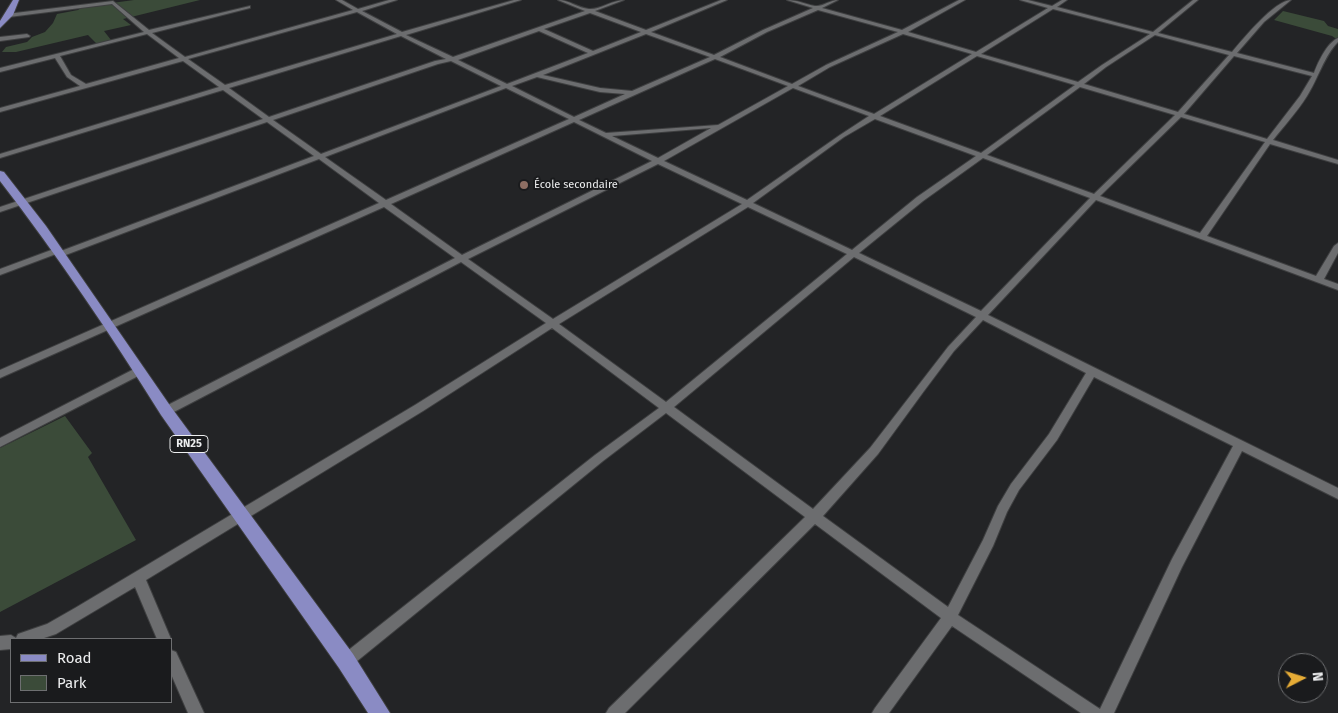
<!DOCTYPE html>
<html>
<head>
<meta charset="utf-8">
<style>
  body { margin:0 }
  #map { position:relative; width:1338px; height:713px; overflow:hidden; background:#232426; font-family:"Fira Sans",sans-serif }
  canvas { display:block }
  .legend { position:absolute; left:10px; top:638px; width:162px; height:65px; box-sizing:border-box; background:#1a1b1d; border:1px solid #6e6f71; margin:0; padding:6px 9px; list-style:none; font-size:15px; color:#edeeef }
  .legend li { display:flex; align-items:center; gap:10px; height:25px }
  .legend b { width:25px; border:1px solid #6e6f71 }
  .north { position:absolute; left:1278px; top:653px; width:50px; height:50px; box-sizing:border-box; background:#1a1b1d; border:1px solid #6e6f71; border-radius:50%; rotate:85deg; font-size:14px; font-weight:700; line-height:20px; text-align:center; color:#edeeef }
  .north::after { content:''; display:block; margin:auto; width:18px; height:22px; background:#e6ac36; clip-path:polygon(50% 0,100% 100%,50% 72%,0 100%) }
</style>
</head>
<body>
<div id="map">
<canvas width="1338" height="713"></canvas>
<ul class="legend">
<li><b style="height:6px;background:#8a8bc4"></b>Road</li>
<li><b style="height:14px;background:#3b4b39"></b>Park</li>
</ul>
<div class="north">N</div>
</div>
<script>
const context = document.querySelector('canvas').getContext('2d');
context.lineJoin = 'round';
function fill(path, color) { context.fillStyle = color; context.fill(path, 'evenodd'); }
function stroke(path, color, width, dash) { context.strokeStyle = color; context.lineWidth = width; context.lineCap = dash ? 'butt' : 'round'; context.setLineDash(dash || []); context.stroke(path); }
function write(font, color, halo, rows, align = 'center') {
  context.font = font + ' "Fira Sans",sans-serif'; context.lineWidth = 4; context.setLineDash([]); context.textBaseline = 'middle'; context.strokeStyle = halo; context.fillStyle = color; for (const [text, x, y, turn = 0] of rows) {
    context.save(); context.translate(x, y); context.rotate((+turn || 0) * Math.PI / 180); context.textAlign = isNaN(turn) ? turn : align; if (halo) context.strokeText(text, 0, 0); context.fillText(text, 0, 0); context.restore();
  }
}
fill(new Path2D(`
  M134,0h66l-77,19 8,6 -27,6 7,9 -14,4 -9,-9 -72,17h-14l4,-5 21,-5 5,-5 13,-5 8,-9 4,-9 21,-4 4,-3z
  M1283,11l41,10 4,5 10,3v11l-6,-4 -58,-16z
  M65,416l27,37 -4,4 48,83 -136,72v-164z`), '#3b4b39');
const minor = new Path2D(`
  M336,0h6l16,9 31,-9h8l-35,11 40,21 112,-32h7l-115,35 47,22 132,-46 -27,-11c11,0 20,8 31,9 10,1 24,-9 35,-9l-29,11 51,19 75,-30h6l-76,32 63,23 49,-25 50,-22 -26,-8c10,0 18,4 28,6 7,1 15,-6 23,-6l-16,8 80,22 57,-30h6l-57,32 68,20 72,-44 -28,-8h8l24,6 10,-6h5l-10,7 96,25 40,-32h5l-40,33 74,19c11,-13 43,-52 59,-52l-27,22 -27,31 77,20c4,-11 13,-30 24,-35v4c-13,12 -21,39 -31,54 -10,16 -23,30 -34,44l65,20v4l-68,-20 -63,92 109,40 18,-30 4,-3v10l-14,26 14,5v6l-242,-90 -108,115 350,173v11l-96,-48 -60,116 -68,146h-33l-129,-87 -63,87h-17l3,-5 66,-90 -126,-94 -190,189h-19l3,-5 196,-191 -139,-104 -63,48 -252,205 -5,2 -5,-2 -2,-5 2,-5 254,-201 64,-47 -107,-80 -129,83 -277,169 25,59h-14l-22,-52 -79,47 -15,5h-30v10l-11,1v-14l11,-1 5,3 2,-4 29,-10 28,-16 340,-203 131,-82 -85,-61 -291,152h-8l-1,-3 1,-3 293,-150 -71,-51 -384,171v-8l379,-167 -60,-44 -256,97 -3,1 -4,-3 -56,21v-6l54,-20 3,-1 4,3 253,-95 -47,-34 -267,90v-5l263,-88 -40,-29 -223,68v-4l219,-67 -36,-26 -183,51v-4l80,-22 -13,-9 -12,-19 -55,14v-4l144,-36 -32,-28 -103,13 -2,-3 106,-13 36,29 101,-24v2l-98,25 33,24 168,-47zM1053,9l97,25 -48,31 -24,17 -97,-28zM818,10l80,22 -72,33 -34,19 -72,-27 47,-25zM357,12l40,22 -172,51 -37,-26zM590,13l51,19 -48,19 -49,-22zM539,31l49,22 -81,31 -49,-24zM147,34l32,24 -93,26 -15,-9 -11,-19zM646,34l64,23 -78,34 -32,-3 -57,-13zM903,34l69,20 -98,60 -76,-28 32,-19zM1155,35l74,20 -51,57 -94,-28 22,-17zM401,36l45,23 -11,2 -166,56 -40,-29zM977,56l98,29 -94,68 -101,-37zM1234,56l78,20 -12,20 -33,43 -83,-25zM715,59l73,27 -70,39 -112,8 -27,-13zM451,61l50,25 -180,68 -48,-34 165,-56zM537,77l63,15 25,2 -51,23 -62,-31zM1080,87l95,28 -81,79 -107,-39zM506,88l63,31 -183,81 -61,-43zM793,88l76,28 -29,19 -93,65 -83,-39zM1181,117l84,25 -65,91 -100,-37zM875,119l101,37 -59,41 -65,53 -99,-47 91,-66zM574,122l78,39 -190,94 -71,-51zM711,128l-53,30 -46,-22zM983,158l107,40 -109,113 -122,-58 64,-52zM658,164l84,40 -189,115 -85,-60zM748,207l99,47 -181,148 -107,-78zM854,257l122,60 -28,30 -78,101 -57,61 -139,-102zM983,320l103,53 -37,61 -38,50 -13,22 -15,34 -35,67 -125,-91 55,-62 46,-63 30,-40zM1094,377l139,69 -61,113 -72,150 -142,-94 35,-69 14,-34 12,-22 38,-50z
  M27,34l3,2 -1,1 -29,4v-4z
  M140,366l5,4 -1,3 -144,74v-9z
  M171,650l5,2 28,61h-16l-17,-39z`);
const primary = new Path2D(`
  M13,0h6l-6,15 -13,13v-7z
  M0,171l4,1 42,54 125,181 182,247 37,59h-22l-29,-45 -178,-253c-50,-80 -103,-159 -161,-234z`);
stroke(minor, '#3e3f40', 2);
stroke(primary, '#3e3f40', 2);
fill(minor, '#6c6d6f');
fill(primary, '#8a8bc4');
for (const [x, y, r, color] of [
  [524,185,5,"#8d6e63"]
]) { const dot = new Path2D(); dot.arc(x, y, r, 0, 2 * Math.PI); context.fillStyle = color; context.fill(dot); stroke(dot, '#1a1b1d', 2); }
write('11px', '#edeeef', '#1a1b1d', [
  ["École secondaire",534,185]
], 'left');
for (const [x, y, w] of [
  [189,444,38]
]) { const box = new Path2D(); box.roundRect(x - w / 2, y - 8.5, w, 17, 4); context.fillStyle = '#1a1b1d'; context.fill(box); stroke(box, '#edeeef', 1); }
write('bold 11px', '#edeeef', null, [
  ["RN25",189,444]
]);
</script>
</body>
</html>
